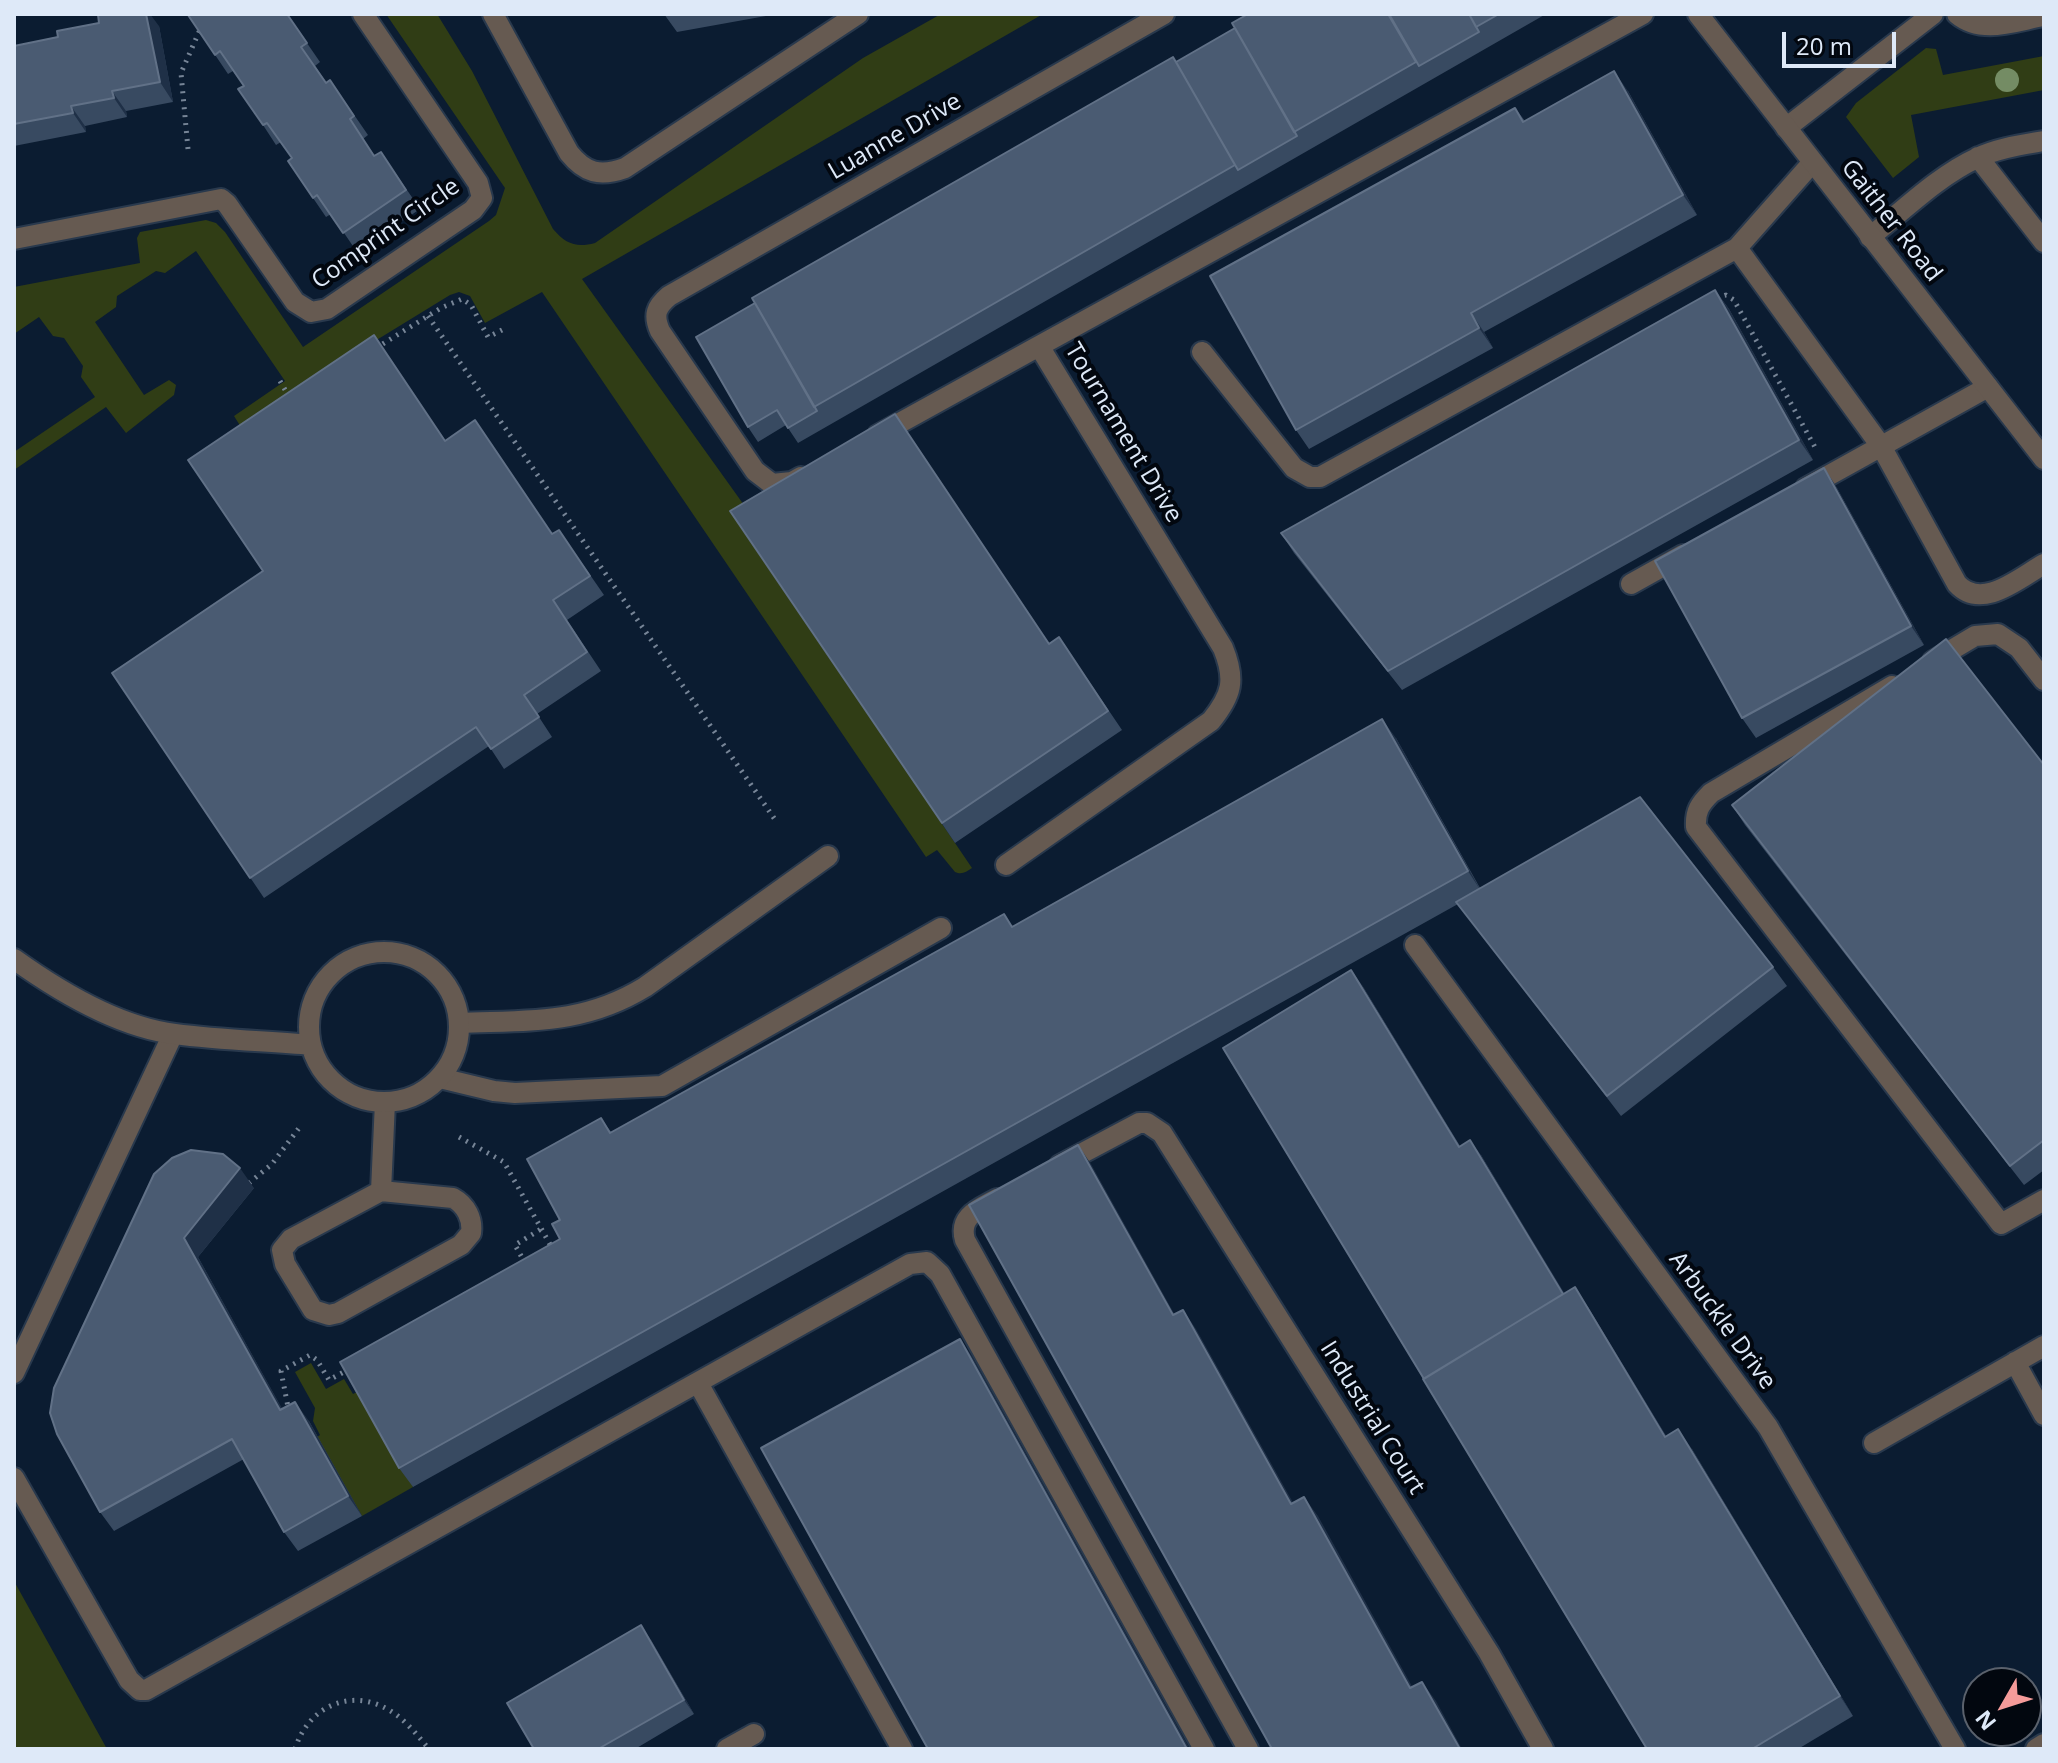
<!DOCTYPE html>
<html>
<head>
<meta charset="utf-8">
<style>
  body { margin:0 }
  #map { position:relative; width:2058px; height:1763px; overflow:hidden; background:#0b1c31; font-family:"Open Sans",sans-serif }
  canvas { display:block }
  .frame { position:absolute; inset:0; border:16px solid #dee9f8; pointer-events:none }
  .north { position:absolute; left:1962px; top:1667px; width:80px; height:80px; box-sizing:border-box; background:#02070f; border:2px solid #5a616c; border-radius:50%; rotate:231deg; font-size:22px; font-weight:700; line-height:32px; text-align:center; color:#dee9f8 }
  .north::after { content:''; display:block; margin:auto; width:28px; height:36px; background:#f59b9a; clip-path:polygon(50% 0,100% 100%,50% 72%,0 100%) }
  .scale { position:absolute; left:1782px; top:32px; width:114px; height:36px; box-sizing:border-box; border:4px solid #dee9f8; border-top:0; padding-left:10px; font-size:24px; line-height:28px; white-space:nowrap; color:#dee9f8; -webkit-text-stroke:6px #02070f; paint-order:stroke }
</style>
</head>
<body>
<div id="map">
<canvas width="2058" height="1763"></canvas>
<div class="frame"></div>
<div class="north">N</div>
<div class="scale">20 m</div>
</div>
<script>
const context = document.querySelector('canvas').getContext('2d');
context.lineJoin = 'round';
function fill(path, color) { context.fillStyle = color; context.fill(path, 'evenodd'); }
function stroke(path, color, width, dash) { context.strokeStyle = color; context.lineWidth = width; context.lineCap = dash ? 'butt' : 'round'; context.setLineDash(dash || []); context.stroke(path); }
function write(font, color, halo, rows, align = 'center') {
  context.font = font + ' "Open Sans",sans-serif'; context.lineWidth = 8; context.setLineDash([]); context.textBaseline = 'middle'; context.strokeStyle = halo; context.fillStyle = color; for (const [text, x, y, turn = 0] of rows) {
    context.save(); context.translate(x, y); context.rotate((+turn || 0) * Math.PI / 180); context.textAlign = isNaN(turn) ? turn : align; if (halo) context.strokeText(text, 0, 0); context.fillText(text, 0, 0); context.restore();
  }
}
fill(new Path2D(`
  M386,14h51l35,57 81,158c13,15 23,19 42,14l268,-185 78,-44h102l-461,265 172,240 -13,9 231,340c-6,4 -10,7 -17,4l-18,-22 -11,7 -384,-565 -57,31 -15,-27 -11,-4 -9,3 -106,65 -93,83 -17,-27 51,-35 -89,-130 -31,22 -9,-2 -39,25 -1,11 -21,15 49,73 25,-15 7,5 -2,10 -48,38 -20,-26 -92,63v-18l81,-55 -14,-20 2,-11 -19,-28 -11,-2 -14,-19 -25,17v-47l126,-24 -3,-25 3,-6 66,-12 10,3 9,9 78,115 186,-126 7,-6 9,-27z
  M1926,48l10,1 7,26 101,-19v34l-133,25 8,42 -26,21 -47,-61 10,-14z
  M311,1363l15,26 18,-10 9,15 6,-3 54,96 -51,29 -45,-79 3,-2 -7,-14 2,-13 -20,-36z
  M14,1581l93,168h-93z`), '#303d15');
const service = new Path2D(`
  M493,14l76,139c16,20 31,24 56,15l233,-154
  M1957,14c25,21 58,7 87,2
  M1786,128l147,-114
  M1978,157l66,85
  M1870,237c34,-27 68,-61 107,-79 21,-10 44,-13 67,-17
  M14,239l207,-40 6,5 68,98 16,10 16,-3 146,-99 9,-12 -4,-15 -115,-169
  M1737,248l144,198 76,138c25,27 62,-6 87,-20
  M1202,352l92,116 16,9h10l417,-229 75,-85
  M878,435l161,-89
  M801,477l-9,5 -20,2 -17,-13 -95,-140c-7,-16 -4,-24 9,-35l495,-282
  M1806,488l182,-101
  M1631,584l52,-29
  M1933,661l42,-25 23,-2 21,14 25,32
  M1892,686l-181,107c-11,11 -16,18 -15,34l305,397 43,-24
  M1006,865l205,-144c21,-26 25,-41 12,-73l-184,-302 604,-332
  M1415,945l353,482 187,322
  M460,1023c69,-3 123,2 185,-36l183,-131
  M440,1078l54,13 21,2 147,-7 279,-158
  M1060,1165l79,-42h8l15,10 327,520 54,96
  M381,1191l72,7c13,7 20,21 18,35l-10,12 -123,68 -9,2 -16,-5 -28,-46 -3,-14 9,-11 90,-48 4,-89
  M997,1199c-18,10 -39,17 -32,41l283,509
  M2015,1362l29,53
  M14,1373l159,-339
  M698,1383l204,366
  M1874,1443l170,-97
  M14,1478l115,202 11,10h6l764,-426 17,-2 13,12 264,475
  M727,1749l27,-15`);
const minor = new Path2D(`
  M1698,14l346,445
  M309 1027a75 75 0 1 1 150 0a75 75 0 1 1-150 0Z
  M14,959c46,33 104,68 161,75 45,6 91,7 136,11
  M2036,1749l8,-5`);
stroke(service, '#29394d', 24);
stroke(minor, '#29394d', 24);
stroke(new Path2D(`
  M188,149l-7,-76 21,-48 -1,-11
  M1717,298l9,-3 8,5 82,149
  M428,316l348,505
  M376,348l65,-40 21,-9 9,6 17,32 18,-9
  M280,381l7,12 6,1
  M459,1137l45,25 48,86
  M249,1183l23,-19 27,-36
  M525,1263l-10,-18 26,-16
  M289,1412l-8,-41 29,-16 7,5 12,20 22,-12
  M295,1749c13,-42 55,-62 94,-39 16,9 28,25 40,39`), '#778597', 5, [2, 6]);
stroke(service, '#665a51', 20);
stroke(minor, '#665a51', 20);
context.fillStyle = '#748c64';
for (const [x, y] of [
  [2007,80]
]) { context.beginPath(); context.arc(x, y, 12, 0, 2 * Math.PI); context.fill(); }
fill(new Path2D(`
  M287,14l33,48 -5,4 11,16 4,-2 38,55 -5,4 12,17 6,-4 39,57 -63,43 -26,-38 -5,3 -13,-19 -21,-40 -11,-16 -5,3 -13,-20 -19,-39 -11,-15 -5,3 -40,-59z
  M664,14h113l-100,18z
  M1248,14h298l-748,429 -12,-18 -28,17 -10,-15 428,-365 59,-34z
  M159,26l14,76 -47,9 1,6 -42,9 1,6 -72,14v-100l44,-9z
  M1628,91l69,124 -213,117 9,16 -184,101 -13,-19 219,-322 10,13z
  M1715,290l14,19 84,151 -411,230 -108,-137 -13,-20z
  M445,441l108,93 6,-4 45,65 -37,25 34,51 -64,43 15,23 -48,32 -15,-23 -225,152 -152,-225 151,-102z
  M1824,468l13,20 87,157 -168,93 -14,-20z
  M730,511l319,132 10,-6 63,93 -167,113z
  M1396,738l84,150 293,79 14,19 -166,130 -163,-212 -1045,583 -14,-19 161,-229v-19l41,-102 10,14 402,-205z
  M2044,765v405l-20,15 -279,-360 -13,-20z
  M1362,985l98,161 21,9 83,139 24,13 78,129 26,13 161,267 -55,33h-151z
  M154,1174l100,14 -56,69 84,152 27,12 53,95 -64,35 -14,-19 -40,-73 -130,72 -14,-19z
  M651,1640l43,74 -59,35h-101z`), '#384a61');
fill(new Path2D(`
  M146,14h4l9,12 14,76 -13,-20z
  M1614,71l14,20 69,124 -14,-20z
  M112,91l14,20 1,6 -13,-19z
  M71,106l14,20 1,6 -13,-19z
  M1715,290l14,19 84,151 -14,-20z
  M1471,313l13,19 9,16 -14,-20z
  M1824,468l13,20 87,157 -13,-19z
  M1382,719l14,19 85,153 -13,-20z
  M1351,970l11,15 107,177 -10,-15z
  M1470,1140l11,15 96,159 -11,-15z
  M1078,1145l13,19 95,171 -13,-20z
  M240,1168l14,20 -56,69 96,173 -14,-20 -96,-172z
  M1575,1287l13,20 91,150 -14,-20z
  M1183,1310l13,19 109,195 -14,-20z
  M960,1339l13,19 217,391h-3z
  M295,1402l14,19 53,95 -14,-20z
  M1678,1429l14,20 161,267 -13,-20z
  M1304,1497l14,19 106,192 -14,-20z
  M641,1625l10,15 43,74 -10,-14z
  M1422,1682l14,19 26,48h-2z`), '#1f3047');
const building = new Path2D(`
  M104,14h42l14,68 -48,9 2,7 -43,8 2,7 -59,11v-78l44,-9 -1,-6 42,-8 -1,-8z
  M189,14h98l20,29 -6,4 25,36 4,-3 24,36 -4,3 24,37 7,-4 25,38 -63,43 -26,-38 -4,3 -25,-37 4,-3 -25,-35 -4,2 -25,-36 6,-3 -24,-35 -5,4 -27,-40z
  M1248,14h140l28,48 -122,70 -62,-109z
  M1389,14h80l10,18 -60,34z
  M1469,14h30l-23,13z
  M1235,28l62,108 -59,34 -62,-108z
  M1173,57l62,108 -421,242 -62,-109z
  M1614,71l69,124 -212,118 8,15 -183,102 -86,-154 305,-168 8,14z
  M1715,290l84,150 -411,231 -107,-138z
  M755,303l62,108 -29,17 -11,-18 -29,17 -52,-90z
  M374,335l71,106 30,-21 77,114 7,-4 31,46 -37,24 34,52 -63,43 15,22 -48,32 -15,-22 -226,151 -138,-205 151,-102 -75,-111z
  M895,414l154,230 10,-7 49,74 -166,112 -212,-312z
  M1824,468l87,158 -169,92 -87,-157z
  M1946,639l98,126v375l-34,26 -278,-361z
  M1382,719l86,152 -1069,597 -59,-106 220,-123 -8,-15 8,-4 -33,-61 74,-41 9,15 394,-219 8,13z
  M1640,797l133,170 -166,129 -151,-194z
  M1351,970l108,177 11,-7 93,154 -139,85 -201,-331z
  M1078,1145l95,170 10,-5 108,194 13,-7 106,191 12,-6 38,67h-188l-303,-544z
  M191,1150l32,4 17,14 -56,70 96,172 15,-8 53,94 -64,36 -52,-93 -132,73 -43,-78 -7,-21 4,-25 100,-214 18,-16z
  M1575,1287l90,150 13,-8 162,267 -88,53h-105l-224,-370z
  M960,1339l227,410h-259l-167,-301z
  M641,1625l43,75 -86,49h-64l-27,-46z`);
fill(building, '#4a5b72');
stroke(building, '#617187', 2);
write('24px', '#dee9f8', '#02070f', [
  ["Luanne Drive",895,137,-30],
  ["Gaither Road",1891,221,52],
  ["Comprint Circle",386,234,-35],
  ["Tournament Drive",1123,433,59],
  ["Arbuckle Drive",1722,1321,54],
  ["Industrial Court",1372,1418,58]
]);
</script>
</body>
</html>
